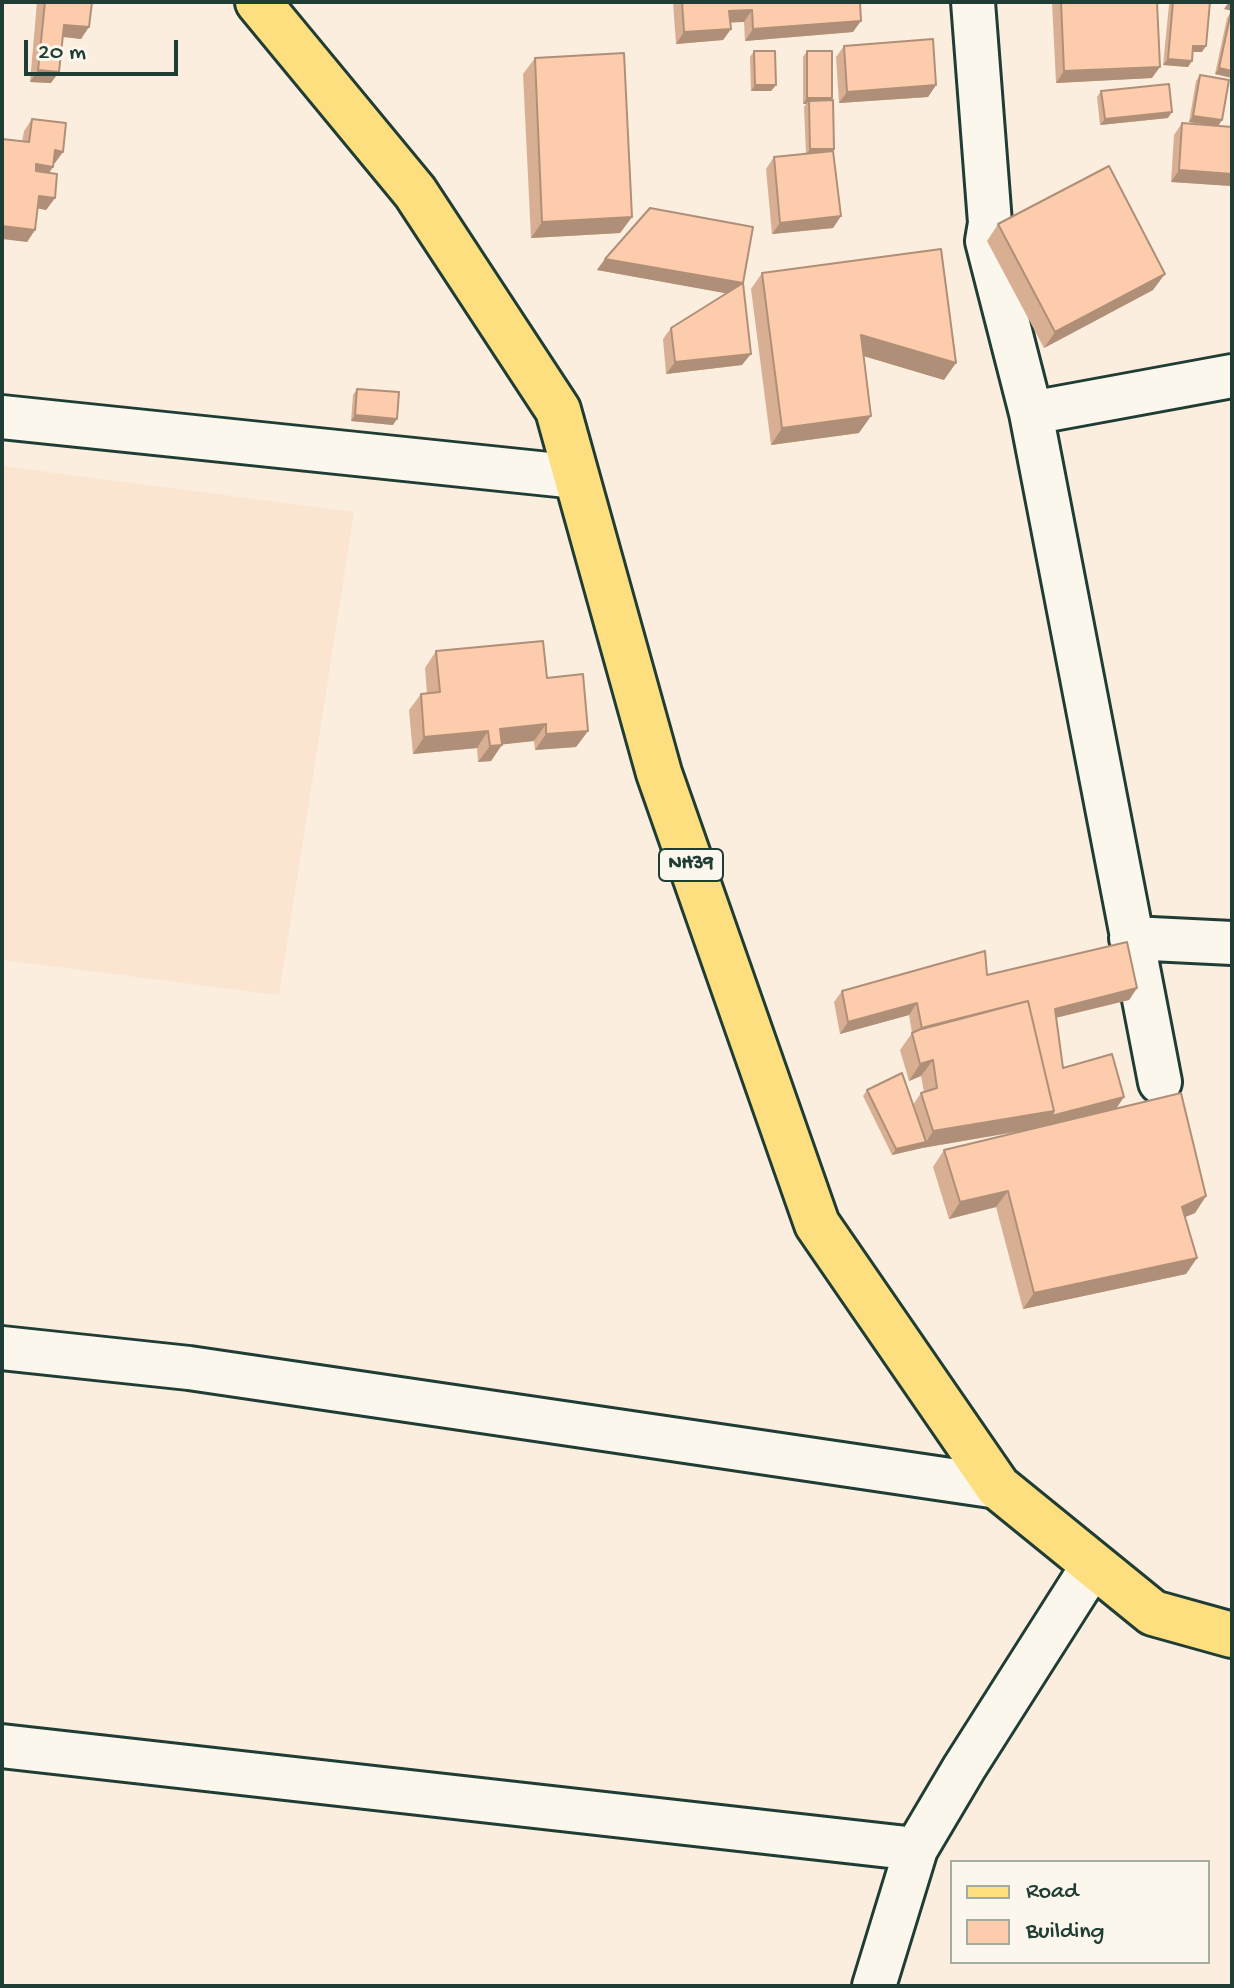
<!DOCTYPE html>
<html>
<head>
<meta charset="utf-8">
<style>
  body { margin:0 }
  #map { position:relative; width:1234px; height:1988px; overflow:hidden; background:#fbeedf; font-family:"Gochi Hand",sans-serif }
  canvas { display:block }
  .frame { position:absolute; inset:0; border:4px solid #1f3d34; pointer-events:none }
  .legend { position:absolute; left:950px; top:1860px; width:260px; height:104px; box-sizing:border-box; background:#fbf7ec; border:2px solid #a3ada2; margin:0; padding:10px 14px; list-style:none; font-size:24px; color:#1f3d34 }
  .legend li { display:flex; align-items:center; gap:16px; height:40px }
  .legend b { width:40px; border:2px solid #a3ada2 }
  .scale { position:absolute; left:24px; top:40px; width:154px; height:36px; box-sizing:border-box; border:4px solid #1f3d34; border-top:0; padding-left:10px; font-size:24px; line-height:28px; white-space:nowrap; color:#1f3d34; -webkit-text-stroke:6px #fbf7ec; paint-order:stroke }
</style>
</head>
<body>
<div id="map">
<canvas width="1234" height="1988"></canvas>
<div class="frame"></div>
<ul class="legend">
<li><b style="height:10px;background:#fddf80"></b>Road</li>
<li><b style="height:22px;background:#fcccac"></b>Building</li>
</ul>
<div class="scale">20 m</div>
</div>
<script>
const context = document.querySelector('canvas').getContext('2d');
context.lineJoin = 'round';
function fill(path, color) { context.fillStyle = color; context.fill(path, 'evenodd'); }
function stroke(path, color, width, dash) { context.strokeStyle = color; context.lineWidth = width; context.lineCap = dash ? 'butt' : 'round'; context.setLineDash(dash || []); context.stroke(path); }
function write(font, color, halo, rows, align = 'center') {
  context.font = font + ' "Gochi Hand",sans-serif'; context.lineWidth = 8; context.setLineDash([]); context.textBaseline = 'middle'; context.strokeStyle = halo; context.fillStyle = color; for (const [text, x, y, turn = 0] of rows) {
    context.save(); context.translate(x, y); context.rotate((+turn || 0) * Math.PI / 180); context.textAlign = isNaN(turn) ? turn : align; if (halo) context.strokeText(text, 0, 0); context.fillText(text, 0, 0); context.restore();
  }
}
fill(new Path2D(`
  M2,466l352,46 -75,483 -277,-35z`), '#fbe4d0');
const street = new Path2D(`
  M973,2l17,221 -3,18 44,172 129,669
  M1031,413l201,-37
  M2,417l575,60
  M1131,938l101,5
  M2,1348l187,20 809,119
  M2,1746l914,103
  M874,1986l42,-137 48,-81 129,-203`);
const primary = new Path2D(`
  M258,2l157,190 143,218 101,363 158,451 181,263 155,126 79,22`);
stroke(street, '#1f3d34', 48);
stroke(primary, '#1f3d34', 50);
stroke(street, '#fbf7ec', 42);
stroke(primary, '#fddf80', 44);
fill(new Path2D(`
  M37,2h55l-11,37 -18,-2 -12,46 -21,-1z
  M673,2h187l-7,30 -108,9 -1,-19h-14l1,7 -8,11 -47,4z
  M1052,2h105l-5,76 -96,5z
  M1171,2h39l-8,50h-9l-5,15 -25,-2 6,-60z
  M1231,12l1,66 -17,-4 12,-56z
  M844,46l92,39 -8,12 -89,6 -3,-46z
  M754,51l22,34 -5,6h-20l-1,-34z
  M807,51l25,47 -2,2 3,51 8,65 -8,12 -61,6 -6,-65 8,-12 32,-3 -2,-47 2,-3h-3v-47z
  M535,58l97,159 -12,16 -89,5 -8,-164z
  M1200,75l22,45 -4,6 14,1v59l-61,-4 3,-47 8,-12 33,3 -26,-4 7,-41z
  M1101,91l67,27 -68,7 -3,-28z
  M32,119l23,44h-2v4l-4,6 6,25 -9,12 -8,-2 -3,22 -8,12 -5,-100 2,-11z
  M998,224l155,66 -109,58 -57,-107z
  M605,259l138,24 -1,82 -76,9 -3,-35 8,-11 56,-35 -130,-23z
  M762,273l182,107 -80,-24 -5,77 -88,12 -20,-156z
  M357,389l36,36 -42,-4 2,-26z
  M436,651l111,27 41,53 -12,16 -41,3 -1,-9 -32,3 -11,17 -13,1 -1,-14 -64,6 -4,-44 12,-16 6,-1 -2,-25z
  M987,975l150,13 -8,12 -73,18 7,50 53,41 90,87 -11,17 -10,4 12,41 -11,16 -163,35 -27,-102 -47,12 -16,-52 11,-17 90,-21 -112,19 -30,7 -29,-59 4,-6 46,15 8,-12 3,-1 -3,-16 -12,5 -9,-31 12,-17 -3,-18 -69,19 -6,-32 8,-11z`), '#d9af94');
fill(new Path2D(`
  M1229,2h3v9l-8,-2z
  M752,10l-8,12 -23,1 8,-12z
  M861,21l-8,11 -108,9 8,-12z
  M64,25l25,2 -8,12 -25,-3z
  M731,29l-8,11 -47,4 8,-12z
  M1193,46h13l-4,6h-13z
  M1168,59l24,2 -4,6 -25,-2z
  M1160,67l-8,11 -96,5 8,-12z
  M1219,68l13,3v7l-17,-4z
  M38,70l21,2 -8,11 -21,-1z
  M755,85h21l-5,6h-20z
  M936,85l-8,12 -89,6 8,-11z
  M807,98h25l-4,6 -19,-3 -3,3h-3z
  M1172,112l-4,6 -68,7 5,-6z
  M1193,116l29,4 -4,6 -29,-4z
  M810,149h24l-4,6h-24z
  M55,150l8,2 -8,11 -8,-1z
  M36,164l17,3 -8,11 -17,-2z
  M1179,170l53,4v12l-61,-4z
  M39,196l16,2 -9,12 -15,-3z
  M841,216l-8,12 -61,6 8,-11z
  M632,217l-12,16 -89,5 11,-16z
  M2,226l33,4 -8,12 -25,-3z
  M605,259l138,24 -8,12 -138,-25z
  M1165,274l-12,16 -109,58 11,-16z
  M861,335l95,28 -12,17 -94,-28z
  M751,354l-9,11 -76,9 9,-12z
  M355,415l42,4 -4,6 -42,-4z
  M871,416l-12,17 -88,12 11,-17z
  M546,724l-12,17 -45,5 11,-17z
  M488,731l-11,17 -64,6 11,-17z
  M588,731l-12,16 -41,3 11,-16z
  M502,745l-11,16 -13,1 12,-16z
  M1137,988l-8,12 -83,20 9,-11z
  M917,1003l-8,12 -69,19 8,-12z
  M933,1060l-12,16 -12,5 11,-17z
  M1124,1097l-8,12 -73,18 -121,21 -30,7 4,-6 30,-7 7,-11z
  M1008,1191l-12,16 -47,12 11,-17z
  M1206,1196l-11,17 -24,10 11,-16z
  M1197,1258l-11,16 -163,35 11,-16z`), '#b08f78');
const building = new Path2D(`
  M45,2h47l-3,25 -25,-2 -5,47 -21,-2z
  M682,2h178l1,19 -108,8 -1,-19 -23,1 2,18 -47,3z
  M1061,2h96l3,65 -96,4z
  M1173,2h37l-4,44h-13l-1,15 -24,-2z
  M1231,12h1v59l-13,-3z
  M933,39l3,46 -89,7 -3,-46z
  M754,51h21l1,34h-21z
  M807,51h25v47h-25z
  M624,53l8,164 -90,5 -7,-164z
  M1200,75l29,5 -7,40 -29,-4z
  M1169,84l3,28 -67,7 -4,-28z
  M833,100l1,49h-24l-1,-48z
  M32,119l34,4 -3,29 -8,-2 -2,17 -17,-3v7l21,3 -2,24 -16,-2 -4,34 -33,-4v-87l27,3z
  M1182,123l50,4v47l-53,-4z
  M833,151l8,65 -61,7 -6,-66z
  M1109,166l56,108 -110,58 -57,-108z
  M650,208l103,19 -10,56 -138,-24z
  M941,249l15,114 -95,-28 10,81 -89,12 -20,-155z
  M743,283l8,71 -76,8 -4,-34z
  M357,389l42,3 -2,27 -42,-4z
  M543,641l4,37 36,-4 5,57 -42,3v-10l-46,5 2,16 -12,1 -2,-15 -64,6 -3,-43 19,-2 -4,-41z
  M1127,942l10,46 -82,21 8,59 49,-14 12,43 -73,19 3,-5 -26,-110 -106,28 -5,-26 -69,19 -6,-31 143,-40 2,24z
  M1028,1001l26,110 -121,20 -12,-38 16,-5 -4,-28 -13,4 -8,-31 13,-6z
  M902,1073l24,69 -30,7 -29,-59z
  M1181,1093l25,103 -24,11 15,51 -163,35 -26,-102 -48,11 -16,-52z`);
fill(building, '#fcccac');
stroke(building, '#b08f78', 2);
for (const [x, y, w] of [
  [691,865,64]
]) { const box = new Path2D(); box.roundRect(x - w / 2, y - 16, w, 32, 6); context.fillStyle = '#fbf7ec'; context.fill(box); stroke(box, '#1f3d34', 2); }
write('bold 20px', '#1f3d34', null, [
  ["NH39",691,865]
]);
</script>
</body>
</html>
